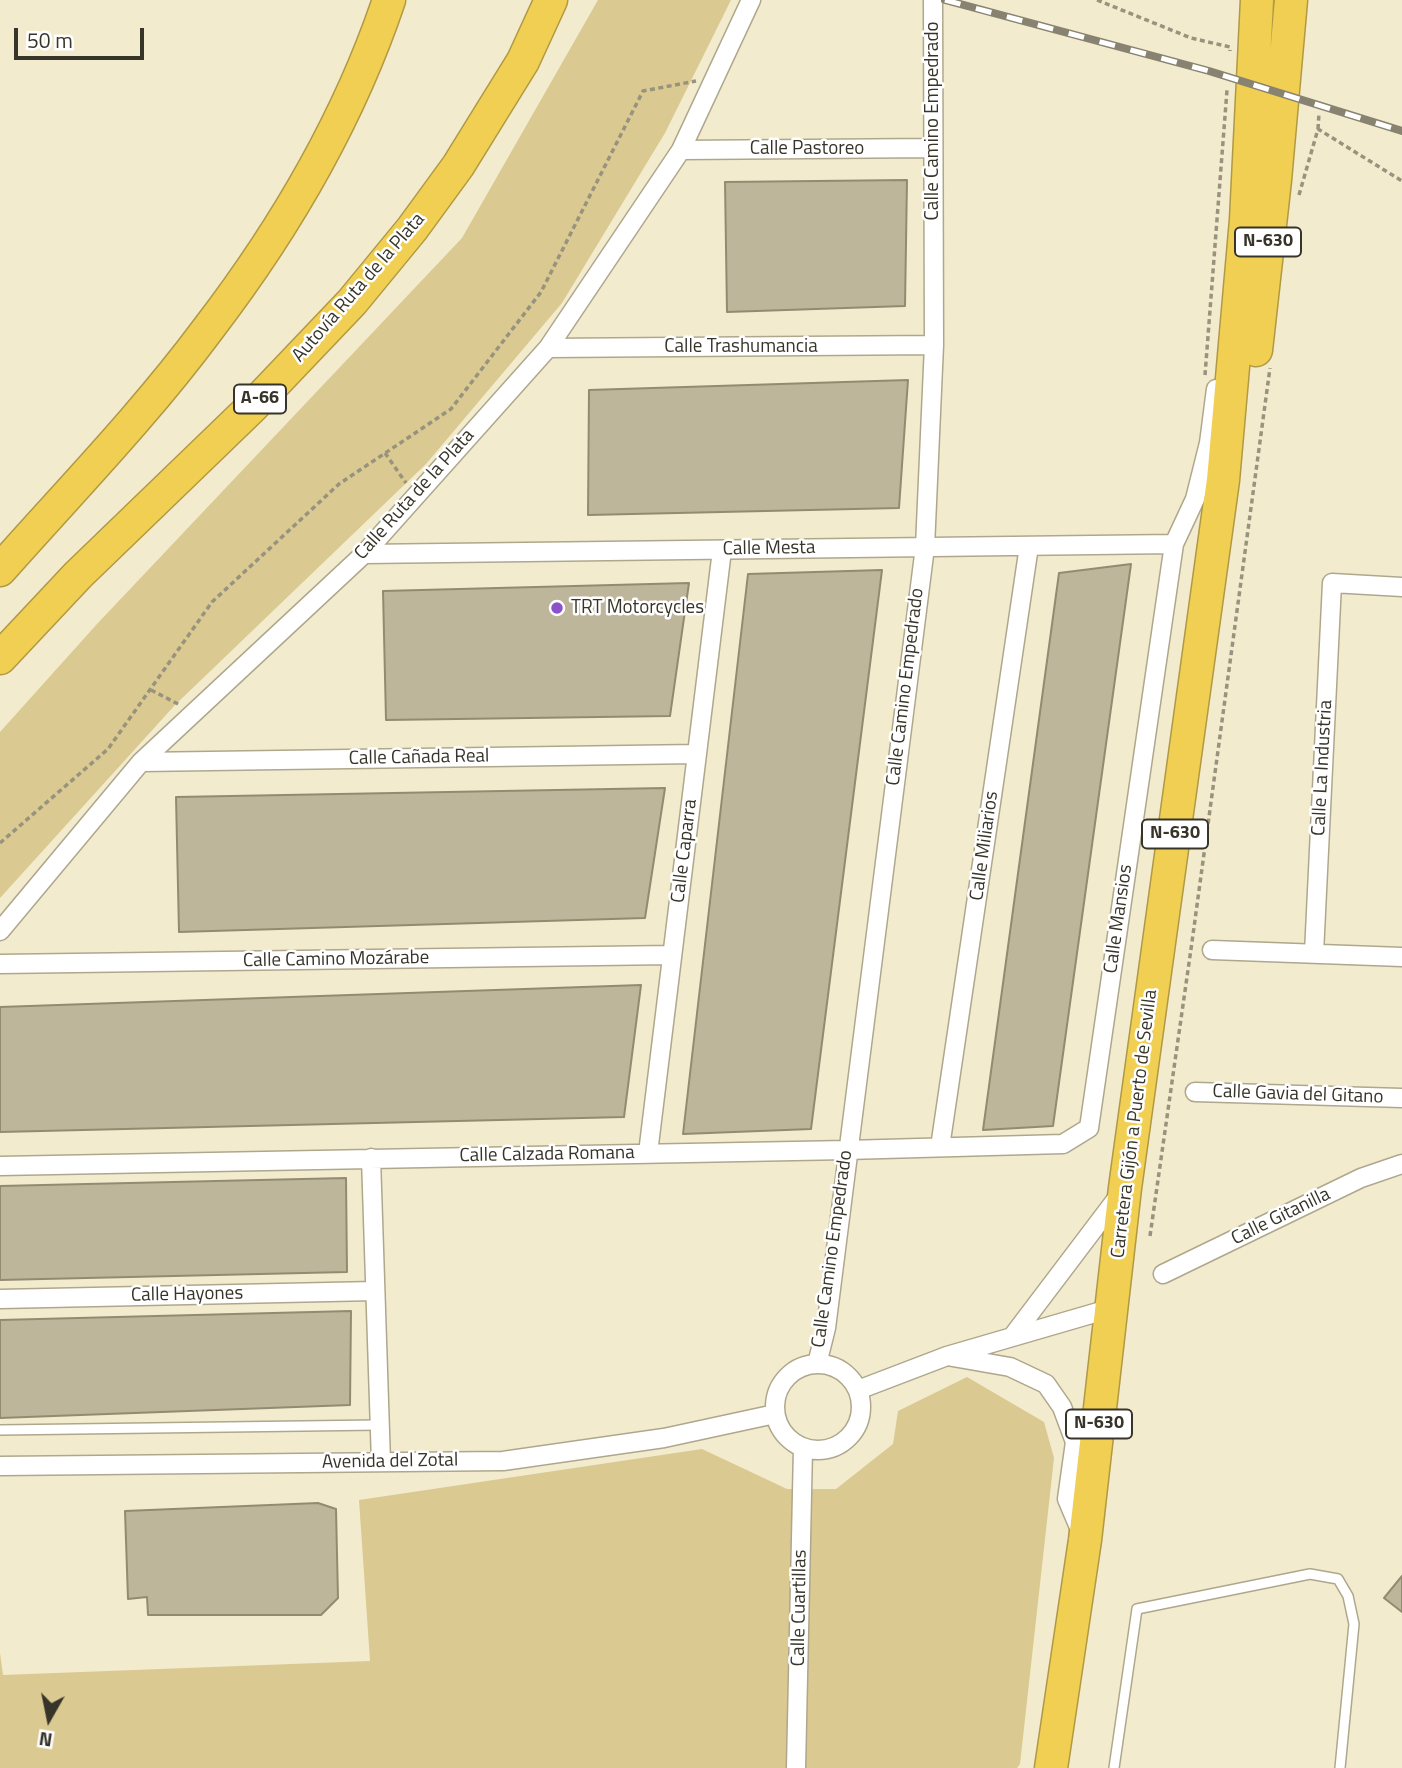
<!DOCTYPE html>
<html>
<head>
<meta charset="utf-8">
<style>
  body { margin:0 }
  #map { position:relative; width:1402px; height:1768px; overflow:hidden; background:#f3ebce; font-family:"Titillium Web",sans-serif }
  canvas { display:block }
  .north { position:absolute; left:14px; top:1684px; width:70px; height:70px; -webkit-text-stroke:5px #fff; paint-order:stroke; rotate:189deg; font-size:19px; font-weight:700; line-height:28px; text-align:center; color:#373429 }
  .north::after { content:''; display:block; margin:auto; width:24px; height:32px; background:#373429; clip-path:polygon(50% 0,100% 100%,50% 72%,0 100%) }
  .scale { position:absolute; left:14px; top:28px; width:130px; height:32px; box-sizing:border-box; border:4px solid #373429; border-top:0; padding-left:9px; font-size:21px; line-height:24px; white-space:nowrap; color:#373429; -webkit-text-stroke:5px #fff; paint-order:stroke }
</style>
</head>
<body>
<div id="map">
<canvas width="1402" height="1768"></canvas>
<div class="north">N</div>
<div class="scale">50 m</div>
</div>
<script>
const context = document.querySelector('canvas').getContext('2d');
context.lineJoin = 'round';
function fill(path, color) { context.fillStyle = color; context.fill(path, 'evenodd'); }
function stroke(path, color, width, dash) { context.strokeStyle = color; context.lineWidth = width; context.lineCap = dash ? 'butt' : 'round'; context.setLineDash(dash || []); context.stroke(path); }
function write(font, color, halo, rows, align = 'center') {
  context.font = font + ' "Titillium Web",sans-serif'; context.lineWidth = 5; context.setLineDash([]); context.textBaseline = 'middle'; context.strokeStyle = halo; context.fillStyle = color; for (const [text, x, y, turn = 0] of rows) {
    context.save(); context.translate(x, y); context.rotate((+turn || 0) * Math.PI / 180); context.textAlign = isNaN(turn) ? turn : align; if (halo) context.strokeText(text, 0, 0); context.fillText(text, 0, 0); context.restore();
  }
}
fill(new Path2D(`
  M598,0h133l-66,133 -103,170 -136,161 -251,241 -175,193v-166l97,-108 365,-386z
  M967,1377l77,45 10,36 -34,306 -3,4h-1017v-115l3,22 367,-14 -11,-161 343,-51 85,40h49l57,-45 5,-33z`), '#dac990');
const building = new Path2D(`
  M907,180l-2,126 -178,6 -2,-130z
  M908,380l-9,128 -311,7 1,-125z
  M1131,564l-78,562 -70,4 76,-557z
  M882,570l-71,559 -128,5 65,-560z
  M689,583l-19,133 -284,4 -3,-129z
  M665,788l-20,130 -466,14 -3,-135z
  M641,985l-17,132 -624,15v-125z
  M346,1178l1,94 -347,8v-94z
  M351,1311l-1,94 -350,13v-98z
  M318,1503l18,6 2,89 -17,17h-173l-1,-18 -19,2 -3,-88z
  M1402,1576v36l-18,-14z`);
fill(building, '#beb69a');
stroke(building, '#938b71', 2);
const lane = new Path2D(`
  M0,1430l379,-5
  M1114,1768l23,-159 173,-35 28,5 10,17 6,28 -14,144`);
const street = new Path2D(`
  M681,150l252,-2
  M548,348l386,-3
  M364,554l810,-10
  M141,762l556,-8
  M0,931l141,-169 223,-208 184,-206 133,-198 70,-150
  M1212,950l190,7
  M1314,953l18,-370 70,4
  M0,964l672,-9
  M1195,1092l207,6
  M940,1147l89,-601
  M648,1153l74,-603
  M371,1158l10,304
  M0,1166l847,-16 216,-6 26,-16 85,-584 21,-45 14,-56 7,-54
  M1163,1274l198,-96 41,-14
  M0,1299l375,-8
  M1012,1337l109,-144
  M947,1356l63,11 36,17 16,23 13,35 -8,57 14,33
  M775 1407a43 43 0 1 1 86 0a43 43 0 1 1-86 0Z
  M817,1364l9,-36 99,-781 9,-202 -1,-345
  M858,1390l89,-34 165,-48
  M0,1466l503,-5 161,-23 111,-24
  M796,1768l7,-320`);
const highway = new Path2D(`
  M1256,350l19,-170 16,-180
  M0,570c70,-79 145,-156 208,-241 76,-99 141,-210 181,-329
  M0,658l78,-83 174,-168 100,-105 60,-73 46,-63 65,-105 28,-61
  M1051,1768l34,-228 40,-352 98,-708 23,-260 11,-220`);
stroke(lane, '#afa78c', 12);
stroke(street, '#afa78c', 21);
stroke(highway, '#b09944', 35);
stroke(new Path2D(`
  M1097,0l94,38 39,9v4
  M1318,129l1,-16
  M1299,195l19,-66 84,52
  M1205,375l22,-285
  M385,453l21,30
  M151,690l29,15
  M0,843l108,-94 104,-147 127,-118 112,-75 90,-117 102,-201 53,-10
  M1150,1236l42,-294 78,-574`), '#98937e', 3.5, [5, 3.5]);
stroke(lane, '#fff', 9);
stroke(street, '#fff', 18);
stroke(highway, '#f1cf53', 32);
const rail = new Path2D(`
  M945,0l264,71 193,60`);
stroke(rail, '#888370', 8);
stroke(rail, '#fff', 5, [16]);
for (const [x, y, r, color] of [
  [557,608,7,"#8b52c9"]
]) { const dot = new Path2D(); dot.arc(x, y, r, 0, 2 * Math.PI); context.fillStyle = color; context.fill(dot); stroke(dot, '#fff', 2.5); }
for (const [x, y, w] of [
  [1268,242,66],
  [260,399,52],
  [1175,834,66],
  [1099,1424,66]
]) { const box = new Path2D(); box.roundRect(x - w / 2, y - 14.5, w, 29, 5); context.fillStyle = '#fff'; context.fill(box); stroke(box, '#373429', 2); }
write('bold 18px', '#373429', null, [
  ["N-630",1268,242],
  ["A-66",260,399],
  ["N-630",1175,834],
  ["N-630",1099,1424]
]);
write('19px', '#373429', '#fff', [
  ["Calle Camino Empedrado",933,121,-90],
  ["Calle Pastoreo",807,149],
  ["Autovía Ruta de la Plata",359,288,-49],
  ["Calle Trashumancia",741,347],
  ["Calle Ruta de la Plata",415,495,-48],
  ["Calle Mesta",769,549,-1],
  ["Calle Camino Empedrado",906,687,-83],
  ["Calle Cañada Real",419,758,-1],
  ["Calle La Industria",1323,768,-87],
  ["Calle Miliarios",985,846,-82],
  ["Calle Caparra",685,851,-83],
  ["Calle Mansios",1119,919,-82],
  ["Calle Camino Mozárabe",336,960,-1],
  ["Calle Gavia del Gitano",1298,1095,2],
  ["Carretera Gijón a Puerto de Sevilla",1135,1124,-83],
  ["Calle Calzada Romana",547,1155,-1],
  ["Calle Gitanilla",1281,1217,-26],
  ["Calle Camino Empedrado",833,1249,-82],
  ["Calle Hayones",187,1295,-1],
  ["Avenida del Zotal",390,1462,-1],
  ["Calle Cuartillas",800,1608,-89]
]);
write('19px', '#373429', '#fff', [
  ["TRT Motorcycles",571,608]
], 'left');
</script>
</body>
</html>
